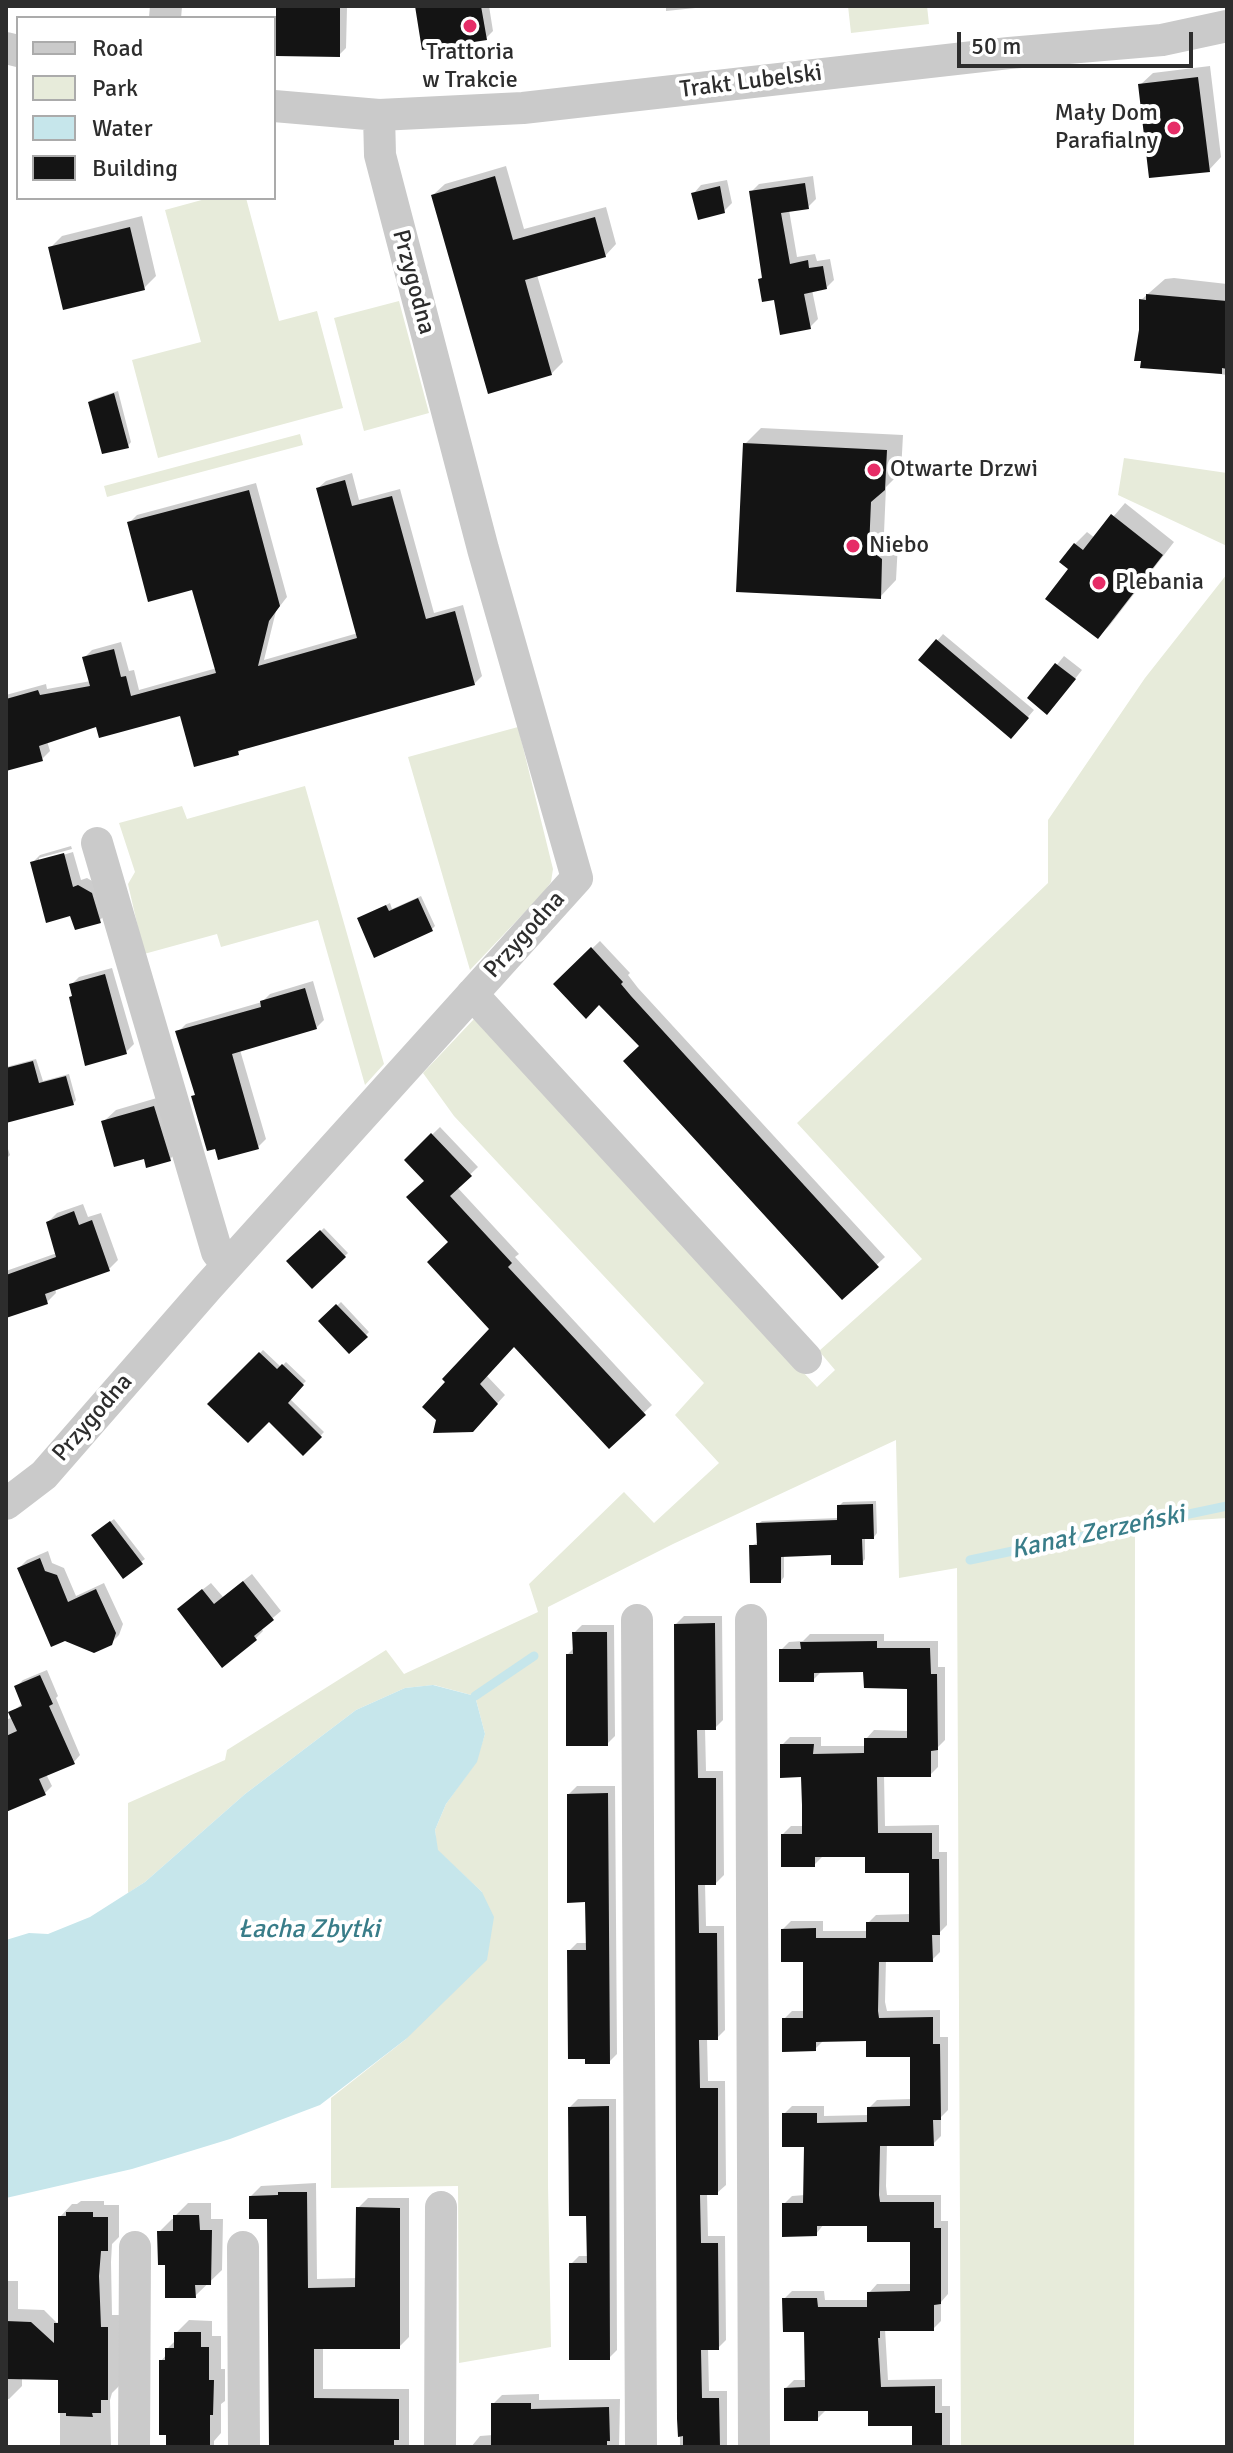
<!DOCTYPE html>
<html>
<head>
<meta charset="utf-8">
<style>
  body { margin:0 }
  #map { position:relative; width:1233px; height:2453px; overflow:hidden; background:#fff; font-family:Signika,sans-serif }
  canvas { display:block }
  .frame { position:absolute; inset:0; border:8px solid #2d2d2d; pointer-events:none }
  .legend { position:absolute; left:16px; top:16px; width:260px; height:184px; box-sizing:border-box; background:#fff; border:2px solid #ababab; margin:0; padding:10px 14px; list-style:none; font-size:24px; color:#2d2d2d }
  .legend li { display:flex; align-items:center; gap:16px; height:40px }
  .legend b { width:40px; border:2px solid #ababab }
  .scale { position:absolute; left:957px; top:32px; width:236px; height:36px; box-sizing:border-box; border:4px solid #2d2d2d; border-top:0; padding-left:10px; font-size:24px; line-height:28px; white-space:nowrap; color:#2d2d2d; -webkit-text-stroke:6px #fff; paint-order:stroke }
</style>
</head>
<body>
<div id="map">
<canvas width="1233" height="2453"></canvas>
<div class="frame"></div>
<ul class="legend">
<li><b style="height:10px;background:#cacaca"></b>Road</li>
<li><b style="height:22px;background:#e7ebda"></b>Park</li>
<li><b style="height:22px;background:#c6e6eb"></b>Water</li>
<li><b style="height:22px;background:#141414"></b>Building</li>
</ul>
<div class="scale">50 m</div>
</div>
<script>
const context = document.querySelector('canvas').getContext('2d');
context.lineJoin = 'round';
function fill(path, color) { context.fillStyle = color; context.fill(path, 'evenodd'); }
function stroke(path, color, width, dash) { context.strokeStyle = color; context.lineWidth = width; context.lineCap = dash ? 'butt' : 'round'; context.setLineDash(dash || []); context.stroke(path); }
function write(font, color, halo, rows, align = 'center') {
  context.font = font + ' Signika,sans-serif'; context.lineWidth = 8; context.setLineDash([]); context.textBaseline = 'middle'; context.strokeStyle = halo; context.fillStyle = color; for (const [text, x, y, turn = 0] of rows) {
    context.save(); context.translate(x, y); context.rotate((+turn || 0) * Math.PI / 180); context.textAlign = isNaN(turn) ? turn : align; if (halo) context.strokeText(text, 0, 0); context.fillText(text, 0, 0); context.restore();
  }
}
fill(new Path2D(`
  M848,6h79l2,18 -78,9z
  M209,198h37l33,123 38,-10 26,97 -185,50 -26,-98 69,-18 -36,-132z
  M399,301l30,112 -65,18 -30,-113z
  M300,434l3,11 -196,52 -3,-11z
  M1124,458l103,15v73l-109,-51z
  M1227,574v944l-62,4 -30,7 -1,918h-173l-4,-879 -58,10 -3,-138 -223,104 -125,63v579l3,161 -92,16 -1,-177 -127,2v-90l75,-59 76,-147 -45,-42 -2,-20 11,-26 30,-42 9,-28 -10,-38 -41,-11 -29,3 -49,22 -111,84 -100,88 -17,11v-90l97,-43 2,-10 159,-100 18,24 134,-62 -9,-28 95,-92 30,31 65,-60 -44,-48 29,-32 -250,-267 -31,-43 51,-54 343,368 18,-17 -16,-19 103,-92 -125,-136 251,-240v-63l97,-142z
  M518,727l35,142 -2,13 -8,11 -73,77 -62,-213z
  M305,786l79,278 -19,21 -47,-165 -97,27 -4,-13 -73,20 -16,-70 7,-12 -16,-49 63,-17 5,13z`), '#e7ebda');
fill(new Path2D(`
  M433,1685l42,11 10,38 -8,28 -31,42 -11,26 3,20 44,42 12,25 -7,43 -81,79 -86,66 -90,34 -98,30 -126,29v-258l23,-7 19,1 42,-17 55,-35 100,-88 111,-84 49,-22z`), '#c6e6eb');
fill(new Path2D(`
  M279,6h77l-9,2 -1,40 -7,7z
  M417,6h72l4,25 -7,7z
  M666,6h49l-49,5z
  M1210,66l11,91 -12,13 -69,-85 13,-12z
  M506,166l18,63 82,-22 10,37 -11,12 -68,19 26,87 -12,12 -118,-179 12,-11z
  M813,176l3,23 -8,8 -19,3 8,47 18,-3 2,7 13,-2 4,21 -8,8 -14,2 6,29 -8,8 -35,-29 -15,-19 3,-3 -12,-84 8,-8z
  M727,180l5,23 -8,8 -30,-18 7,-8z
  M142,216l14,60 -12,12 -94,-40 12,-12z
  M1174,278l53,6v91l-57,-8 -29,-37v-30l24,-21z
  M118,391l13,51 -3,4 -38,-44 4,-3z
  M761,428l142,7 -2,37 -15,15 -2,46 14,10 -2,37 -16,17 -135,-153z
  M352,473l7,27 41,-11 34,124 29,-8 19,71 -8,8 -231,64 -5,5 -57,-40 -83,11 -51,17 3,10 -8,8 -36,-6v-58l40,-11 1,5 44,-8 -7,-23 8,-8 29,-8 8,29 5,-1 5,20 78,-22 -24,-81 -64,-64 8,-8 119,-32 31,114 -11,14 -12,49 94,-27 -40,-145 8,-7z
  M1125,503l49,39 -64,83 -12,12 -27,-69 4,-24 12,-12 8,6z
  M943,634l91,76 -17,20 -80,-89z
  M1064,656l18,14 -27,34 -25,-6z
  M71,846l1,3 -33,9v4l34,-10 8,28 6,-2 12,7 8,28 -8,8 -27,-7 -40,-51 8,-8z
  M421,896l14,30 -3,3 -73,-10 31,-16 2,6z
  M600,941l30,32 -2,2 10,13 247,269 -43,40 -200,-251 -43,-44 -44,-18z
  M112,968l22,76 -8,8 -52,-57 -3,-10 8,-8z
  M313,981l11,39 -8,8 -76,22 26,89 -8,8 -80,-115 8,-8 76,-22 8,-8z
  M36,1059l7,22 26,-7 7,26 -3,4 -67,7v-44z
  M167,1095l15,52 -12,12 -25,-3 -42,-34 13,-12z
  M440,1127l38,40 -21,20 62,67 -4,3 137,148 -43,41 -95,-102 -28,31 19,20 -24,26 -43,-2 54,-90 -41,-87 -25,-62 -20,-20z
  M6,1143l4,12 -4,4z
  M83,1204l5,13 13,-4 17,47 -9,9 -54,19 1,5 -9,9 -41,11v-42l51,-18 -9,-31 9,-9z
  M324,1228l24,25 -36,33 -23,-25z
  M341,1302l28,30 -20,20 -28,-31z
  M263,1350l18,17 5,-5 20,19 -17,17 35,34 -21,22 -34,-35 -59,-15z
  M876,1501l1,32 -3,4h-9v22l-3,4 -29,-10 -49,2v22l-3,4 -30,-35 8,-4 -1,-18 4,-3 77,-3v-12l4,-4z
  M114,1519l31,40 -4,3 -44,-30z
  M48,1551l4,12 12,5 12,28 28,-13 19,41 -4,11 -9,9 -91,-76 8,-8z
  M252,1574l29,37 -20,17 2,3 -8,8 -67,-38 23,-18 12,14z
  M684,1616h38l1,104 -8,8h-10l1,43h17l1,104 -8,8h-11l1,43h18l1,104 -8,8h-10l1,43h17l1,104 -9,8h-10l1,43h17l1,104 -8,8h-10l1,43h18v56h-47l-4,-823z
  M582,1625h32l1,111 -8,8 -39,-90 7,-7 -1,-14z
  M810,1634h74v7h54v26h7v73l-7,7v20l-8,8h-46l1,51 54,-1v27h8v73l-7,7v20l-8,8h-46l-1,42 2,9 53,-1v27h8v73l-7,7v19l-8,8h-46l-1,42 1,9h54v26h7v73l-7,8v19l-8,8h-48l3,51 54,-1v27h8v41h-37v-23l-43,-15 -45,2 -8,8 -31,-31 8,-8h13l-1,-50 -22,-31 8,-8h32l1,9h44v-7l8,-9h35v-44l-43,-16h-45l-8,10 -32,-30 8,-8 13,-1 1,-50 -22,-31 8,-8h32v10l45,-1v-7l8,-8 35,-1 -1,-44 -43,-16 -45,2 -8,8 -31,-30 8,-8h13v-51l-22,-31 8,-8h32v10h45v-8l8,-8 35,-1 -1,-43 -43,-16 -45,2 -8,8 -31,-31 8,-8h13l-1,-51 -21,-30 8,-8h31v9h45v-7l8,-9 35,1v-44l-44,-17 -44,2 -8,8 -32,-30 8,-8 14,-1z
  M47,1670l11,26 -2,2 24,57 -6,7 -28,12 6,12 -7,7 -39,5v-78l7,-3 -2,-4 12,-10 -7,-16 7,-7z
  M577,1786h38l2,268 -8,8 -40,-111 8,-8h11l-1,-43 -18,-106z
  M578,2099h38l1,251 -8,8 -38,-94 8,-8h10l-1,-42 -18,-107z
  M316,2183l1,96 40,-1 1,-70 10,-10h41v139l-10,10h-76v42h86v58h-138l-2,-230 -18,-21 10,-10z
  M81,2201h23v4h15v32l-7,7 -1,18 1,53h7v71l-7,7 -2,7 1,47h-51v-69l-38,-1v9l-13,13h-3v-118h12v28l26,1 13,13 3,-3v-103l12,-13h5z
  M188,2203h23v16h12l-1,51 -27,26 -28,-33 -8,-31 13,-13h3v-3z
  M189,2320l23,1v15h9v33h4v32l-4,3v29l-7,8v6h-38l-15,-86 6,-7v-5l9,-9v-7z
  M539,2394v6l81,-1 -1,48h-148l9,-11 13,-1v-31l9,-9z`), '#0003');
stroke(new Path2D(`
  M970,1560l257,-54
  M475,1696l59,-40`), '#c6e6eb', 9);
fill(new Path2D(`
  M276,6h64v51l-64,-1z
  M415,6h66l6,34 -65,10z
  M1198,77l12,95 -61,6 -11,-94z
  M495,176l18,64 82,-23 11,40 -81,23 27,95 -64,19 -57,-199z
  M805,183l4,26 -28,4 9,51 18,-4 1,8 14,-2 4,23 -23,5 7,35 -31,6 -6,-35 -12,2 -4,-23 4,-1 -13,-87z
  M720,186l5,27 -27,7 -7,-27z
  M130,227l15,63 -82,20 -15,-63z
  M1146,294l81,7v68l-5,-1v6l-82,-6 1,-7h-7l5,-31v-31l7,1z
  M114,393l15,55 -27,6 -14,-52z
  M743,443l144,7 -2,40 -14,12 -2,47 13,10 -1,40 -145,-7z
  M345,480l7,26 40,-10 34,123 29,-8 20,74 -237,66 1,4 -45,12 -14,-51 -81,22 -3,-11 -57,19 4,15 -37,10v-72l32,-9 2,5 50,-9 -8,-29 32,-8 7,28 5,-1 5,20 85,-23 -24,-83 -44,12 -21,-80 122,-32 31,116 -11,15 -11,45 99,-28 -41,-150z
  M1111,514l52,41 -65,84 -53,-40 23,-30 -9,-7 15,-19 9,7z
  M936,639l93,79 -18,21 -93,-79z
  M1055,663l21,16 -29,36 -20,-17z
  M64,853l9,34 5,-2 14,8 9,30 -26,7 -5,-14 -24,7 -16,-61z
  M418,898l15,33 -59,27 -17,-40 29,-13 3,6z
  M591,947l32,35 -2,2 10,12 248,271 -37,33 -219,-239 16,-15 -40,-41 -13,14 -33,-35z
  M105,974l22,80 -42,12 -16,-69 3,-1 -3,-12z
  M305,988l12,41 -85,25 27,95 -41,11 -3,-11 -8,2 -16,-55 4,-1 -20,-64 86,-24 -1,-6z
  M33,1061l6,22 27,-7 8,29 -68,18v-55z
  M154,1106l17,55 -25,7 -2,-9 -30,8 -13,-46z
  M431,1133l41,43 -22,20 62,67 -4,4 138,148 -37,34 -95,-102 -34,37 18,20 -25,28 -40,1 3,-13 -14,-13 23,-25 -3,-3 47,-50 -62,-67 21,-20 -42,-45 18,-16 -20,-21z
  M74,1211l5,14 13,-5 18,51 -65,23 3,10 -42,14v-43l50,-18 -10,-35z
  M320,1230l26,27 -34,32 -26,-28z
  M336,1304l32,33 -19,17 -31,-33z
  M259,1352l18,17 5,-5 22,21 -16,18 34,34 -19,19 -34,-34 -21,21 -41,-39z
  M873,1504l1,35h-12l1,26h-32v-10l-50,2v26h-31l-1,-38h8l-1,-22 81,-3v-15z
  M110,1521l33,43 -20,15 -32,-44z
  M40,1558l5,13 12,4 11,27 28,-13 20,44 -4,12 -18,8 -29,-12 -14,6 -34,-79z
  M243,1581l31,39 -20,16 3,4 -35,28 -45,-59 25,-20 12,15z
  M715,1623l1,107h-19l1,48h18v107h-18l1,48h18l1,107h-19l1,48h18v107h-18l1,48h17l1,107h-18l1,48h17l1,49h-37v-11l-5,1 -1,-18 -3,-795z
  M572,1632h35l1,114h-42v-92h7z
  M877,1641v7h53l1,26h6l1,76 -7,1v26h-54l1,56h54v26h7l1,76h-8l1,27h-54l-1,49 1,7 54,-1v27h7l1,76h-8l1,26h-54l-1,49 1,7h54v26h7v76l-7,1v26h-54v7h-2l3,49 54,-1v27h7v34h-30v-21h-44v-15h-50v10h-34v-33l21,-1 -1,-55h-21l-1,-34h35l1,9h49v-15l43,-1v-49h-43v-16h-50v10l-35,1v-34h21l1,-56h-22v-34h35v10l50,-1v-15l43,-1v-49h-44v-16l-50,1v9l-34,1v-34h21v-56h-22v-33l35,-1v10h50v-16h43v-49h-44v-16h-50v10h-34v-33h21v-29l-1,-28 -21,1v-34h34l-1,10 51,-1v-15h43v-49l-43,-1 -1,-16 -49,1v9h-35v-33h22l-1,-7z
  M40,1675l13,29 -4,2 26,58 -36,15 7,16 -40,17v-76l11,-5 -9,-19 14,-6 -8,-20z
  M608,1793l2,271h-25v-5h-17l-1,-109h19l-1,-48 -18,1v-109z
  M609,2106l1,254h-41v-97h18l-1,-47h-17l-1,-109z
  M278,2192h29l1,96 47,-1 1,-80 44,1v141h-86v49l85,1v41h-5v7h-125l-2,-228h-18v-23l29,-1z
  M66,2212h27v5h15v34h-7l-2,25 2,51h7v73h-7v13h-9l1,4 -27,-1v-3h-8v-33l-52,-1v-58l25,1 23,21v-20h4v-107h8z
  M173,2215h26l1,15h12l-1,55h-16l1,13h-31v-33h-7l-1,-34h16z
  M174,2332h27v15h8v33h5l-1,35h-3v32h-44v-12h-7v-75h6v-12h9z
  M491,2403h40v6l78,-2 1,34h-3v6h-116z`), '#141414');
stroke(new Path2D(`
  M165,18l1,-12
  M6,48l12,3
  M274,106l105,9 144,-7 486,-55 153,-13 65,-14
  M97,843l120,409 10,13
  M472,994l334,364
  M6,1504l38,-29 164,-188 369,-409 -94,-329 -103,-394 -1,-40
  M637,1620l4,827
  M751,1620l3,827
  M243,2247l1,200
  M134,2447l1,-200
  M440,2447l1,-240`), '#cacaca', 32);
for (const [x, y, r, color] of [
  [470,26,8,"#e62d67"],
  [1174,128,8,"#e62d67"],
  [874,470,8,"#e62d67"],
  [853,546,8,"#e62d67"],
  [1099,583,8,"#e62d67"]
]) { const dot = new Path2D(); dot.arc(x, y, r, 0, 2 * Math.PI); context.fillStyle = color; context.fill(dot); stroke(dot, '#fff', 3); }
write('24px', '#2d2d2d', '#fff', [
  ["Trattoria",470,53,"center"],
  ["w Trakcie",470,81,"center"],
  ["Mały Dom",1158,114,"right"],
  ["Parafialny",1158,142,"right"],
  ["Otwarte Drzwi",890,470],
  ["Niebo",869,546],
  ["Plebania",1115,583]
], 'left');
write('24px', '#2d2d2d', '#fff', [
  ["Trakt Lubelski",751,82,-7],
  ["Przygodna",413,282,75],
  ["Przygodna",525,935,-48],
  ["Przygodna",93,1418,-49]
]);
write('italic 26px', '#397d89', '#fff', [
  ["Kanał Zerzeński",1098,1533,-12],
  ["Łacha Zbytki",309,1930]
]);
</script>
</body>
</html>
